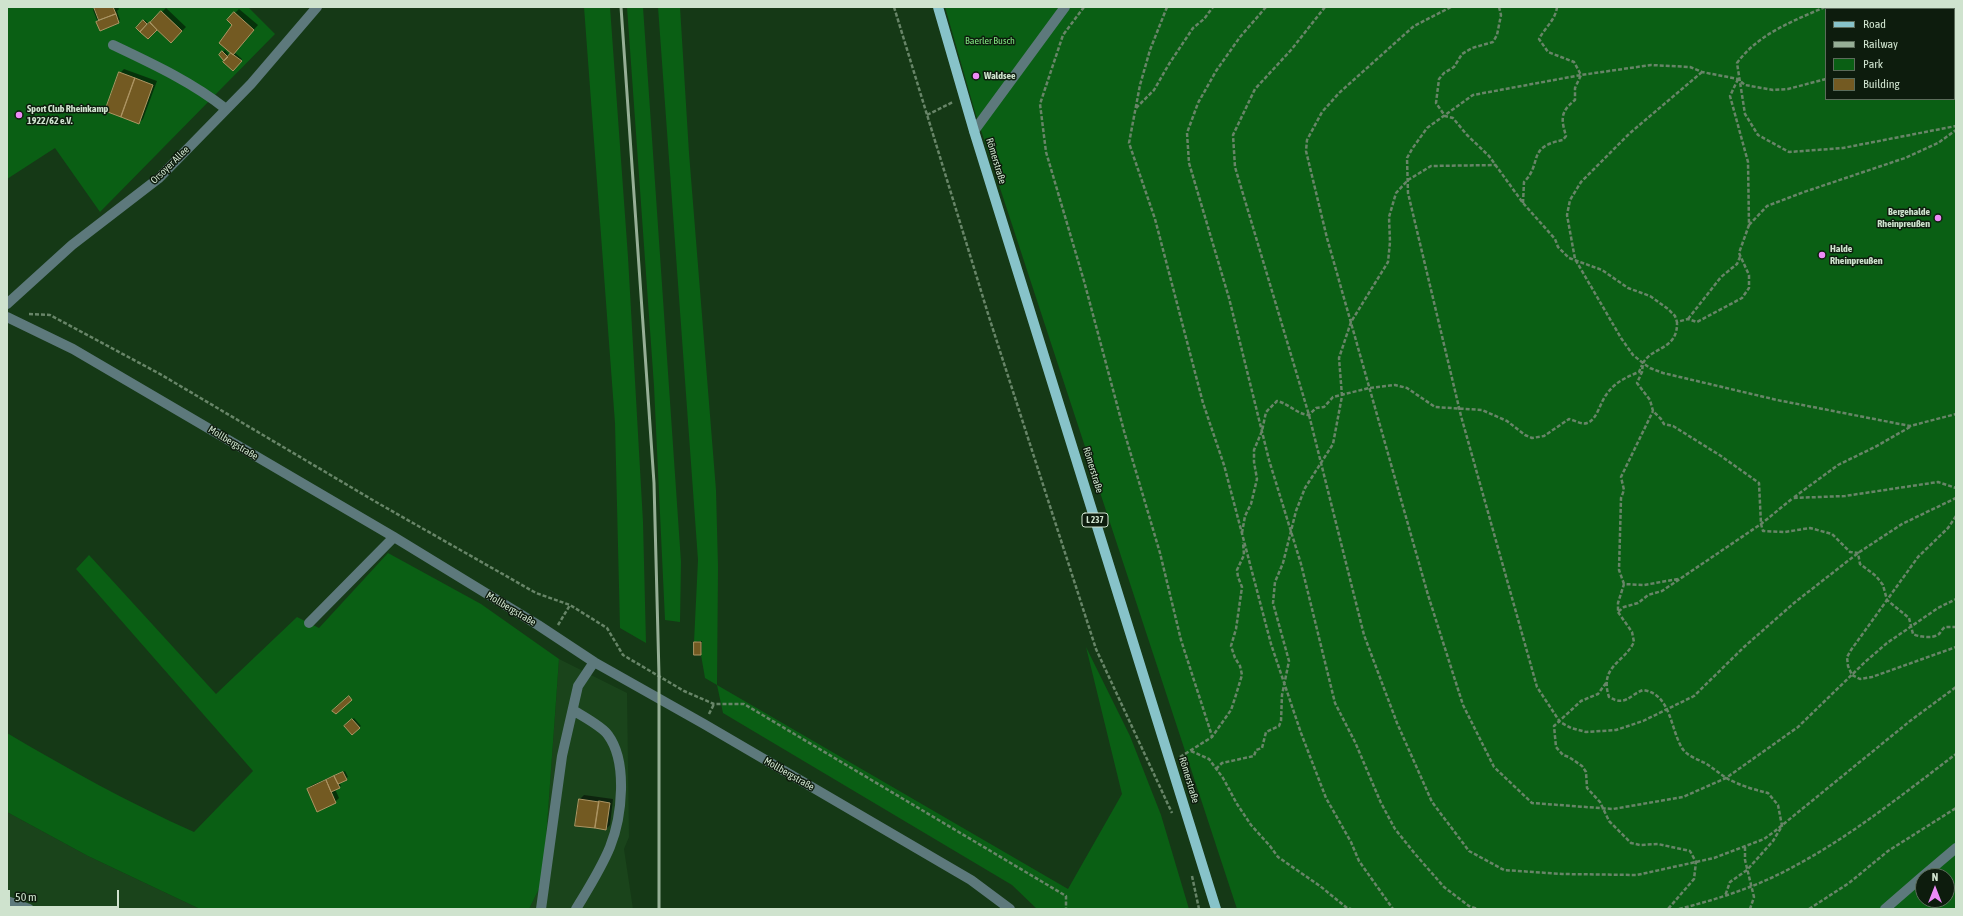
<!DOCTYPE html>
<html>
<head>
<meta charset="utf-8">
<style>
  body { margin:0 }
  #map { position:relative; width:1963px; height:916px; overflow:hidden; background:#153916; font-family:"Asap Condensed",sans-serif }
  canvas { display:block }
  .frame { position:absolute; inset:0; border:8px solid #cfe3ce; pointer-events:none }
  .legend { position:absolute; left:1825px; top:8px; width:130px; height:92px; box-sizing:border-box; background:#0d1c0d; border:1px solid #5b6c5a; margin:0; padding:5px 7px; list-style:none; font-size:12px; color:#cfe3ce }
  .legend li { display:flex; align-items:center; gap:8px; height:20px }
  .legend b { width:20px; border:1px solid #5b6c5a }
  .north { position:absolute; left:1915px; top:868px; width:40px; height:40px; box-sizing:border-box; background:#0d1c0d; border:1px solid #5b6c5a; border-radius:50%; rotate:0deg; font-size:11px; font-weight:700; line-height:16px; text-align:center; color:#cfe3ce }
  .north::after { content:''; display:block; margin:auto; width:14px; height:18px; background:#ee8bf7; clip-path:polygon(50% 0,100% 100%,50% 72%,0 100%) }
  .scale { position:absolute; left:8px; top:890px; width:111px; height:18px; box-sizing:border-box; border:2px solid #cfe3ce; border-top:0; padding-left:5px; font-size:12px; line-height:14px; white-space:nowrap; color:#cfe3ce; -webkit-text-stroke:3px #0d1c0d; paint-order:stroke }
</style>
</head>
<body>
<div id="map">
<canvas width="1963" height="916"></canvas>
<div class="frame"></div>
<ul class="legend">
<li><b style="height:5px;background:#87c3c9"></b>Road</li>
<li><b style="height:5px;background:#96af96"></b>Railway</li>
<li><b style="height:11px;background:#0a5f14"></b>Park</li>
<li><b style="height:11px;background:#735a22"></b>Building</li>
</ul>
<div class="north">N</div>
<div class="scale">50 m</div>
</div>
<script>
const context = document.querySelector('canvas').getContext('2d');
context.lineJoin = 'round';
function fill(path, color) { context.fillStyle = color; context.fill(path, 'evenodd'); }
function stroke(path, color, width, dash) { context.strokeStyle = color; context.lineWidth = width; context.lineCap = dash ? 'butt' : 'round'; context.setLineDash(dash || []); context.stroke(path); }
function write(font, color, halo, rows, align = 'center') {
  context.font = font + ' "Asap Condensed",sans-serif'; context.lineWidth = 3; context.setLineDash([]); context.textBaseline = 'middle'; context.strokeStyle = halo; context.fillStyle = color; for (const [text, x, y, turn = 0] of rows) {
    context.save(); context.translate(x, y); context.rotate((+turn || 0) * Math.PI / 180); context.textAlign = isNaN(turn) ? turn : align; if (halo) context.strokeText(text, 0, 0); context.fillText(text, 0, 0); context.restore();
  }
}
fill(new Path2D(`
  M559,659l68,34 2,144 -5,12 9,60h-104l14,-28z
  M7,812l81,44 112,53h-193z`), '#1a441b');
fill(new Path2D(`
  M7,7h241l27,27 -175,178 -45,-64 -48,31z
  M584,7h26l18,250 15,265 3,121 -26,-15 -5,-205z
  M627,7h16l38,555 -1,60 -15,-2 -11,-234z
  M658,7h22l9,146 27,337 2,77 -1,118 351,204 54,-95 -36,-147 44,89 31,79 28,94h-152l-25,-24 -289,-172 -6,-28 -12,-7 -4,-23v-13h-7l4,-82z
  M945,7h1011v902h-719l-262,-797zM1826,9h128v90h-128zM1923,876h24v24h-24z
  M388,553l93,51 78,55 -16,222 -14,28h-329l-112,-53 -81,-44v-79c61,36 122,70 187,99l59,-61 -177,-202 13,-14 127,139 81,-77 22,11z`), '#0a5f14');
fill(new Path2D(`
  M95,7h23l1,2 -2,2 3,9 -19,10 -8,-20z
  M166,8l20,19 -15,15 -19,-20z
  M239,9l19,16 -24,27 8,7 -9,10 -13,-14 5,-5 5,6 2,-3 1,-28 2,-12z
  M145,20l10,10 -7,8 -10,-10z
  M124,69l33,12 -14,38 -4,4 -19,-50z
  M697,641h5v11l-1,2 -6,-11z
  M354,718l7,8 -9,7 -6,-7z
  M345,771l3,6 -9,5 2,4 -6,3 4,9 -4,4 -27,-13 4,-4z
  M584,795l29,4 -3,26 -4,4 -26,-30z`), '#0007');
const building = new Path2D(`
  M94,7h19l3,7 -17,6z
  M161,11l21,20 -11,12 -21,-20z
  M234,12l20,18 -21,25 -14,-12 13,-18 -5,-5z
  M116,14l3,9 -19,8 -4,-9z
  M143,20l4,4 -7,8 -4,-4z
  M150,22l7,8 -9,9 -8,-7z
  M222,51l6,6 -4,4 -5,-6z
  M231,53l11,8 -9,10 -10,-9z
  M119,72l16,6 -14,39 -16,-6z
  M135,78l18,7 -14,39 -18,-7z
  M694,642h7v13h-7z
  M349,696l3,4 -16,14 -4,-3z
  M352,719l8,9 -8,7 -8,-9z
  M343,772l4,8 -9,4 -4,-8z
  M334,776l6,12 -9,4 -5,-12z
  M326,780l10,23 -19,9 -10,-23z
  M579,799l20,3 -4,26 -20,-2z
  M599,801l11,2 -4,27 -11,-2z`);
fill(building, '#735a22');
stroke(building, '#ad9563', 1);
stroke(new Path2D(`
  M894,7l95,310 107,332 76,164
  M1084,7l-21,28 -23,69 6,48 38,129 40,150 36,122 21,87 31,96
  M1167,7l-17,43 -10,35 -11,58 26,76 48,184 21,62 47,179 30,89 25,65 25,44 8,19 34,48
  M1266,7l-26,30 -24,34 -18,32 -11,30 2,30 40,135 40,162 32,104 34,139 20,39 26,61 14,26 21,26 28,32 25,19 9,3
  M1325,7l-34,43 -36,39 -22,46 2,32 74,248 55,220 33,88 35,79 37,49 35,19 58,4 75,1 77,-17 50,-19 11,-8 135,-110 46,-34
  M1451,7l-37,19 -75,67 -17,19 -15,28 -1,11 21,87 101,357 35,110 31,62 38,36 81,6 70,-12 43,-19 72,-51 67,-65 22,-19 51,-35 18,-9
  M1499,7l2,8 -4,20 -4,7 -21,6 -10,6 -8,13 -10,6 -5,6 -3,24 9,13 8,2 14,17 22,21 34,47 32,36 3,8 11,11 33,12 26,18 22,8 18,13 7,7 2,6
  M1825,7c-32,14 -67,27 -88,56l8,51 13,21 31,17 54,-4 113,-22
  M1911,7v2
  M1954,37l2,-1
  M1702,72l-72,61 -49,49 -11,18 -3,15 8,44 46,79 12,17 10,8 -1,9 -5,11 13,17 3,11 8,8 3,5 9,2 48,30 38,27 2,41 2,7 22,1 25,-4 22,6 18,18 8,1 2,11 16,12 7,9 4,15 22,18 4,16c6,3 20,5 26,0 2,-2 3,-5 6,-7h11
  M1954,73h2
  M1738,79l-8,17 18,66 1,63 -10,28 10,22v13l-7,10 -45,24 -9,-3 -11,3c1,28 -24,24 -34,41l7,5 13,5 114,27 133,26 46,-12
  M1826,79l-38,10 -15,1 -28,-5 -7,-6 -36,-7 -12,-5 -39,-2 -70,10 -108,20 -46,33 -15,21 -5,9 1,35 53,223 76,271 23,35 11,6 15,4 30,-2 27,-9 51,-25 50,-49 50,-44 64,-50 44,-29 54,-26
  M1136,108l18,-18 15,-26 24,-36 11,-9 9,-12
  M927,115l26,-13
  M1523,203l1,-21c19,-19 2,-35 39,-42l3,-4c-5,-17 -6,-24 9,-36v-12l6,-13 -7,-13 -26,-10 -9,-13c5,-10 17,-20 18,-32
  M1749,225l18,-19 37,-14 101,-34 33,-15 18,-13
  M29,314l21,1 110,59 216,128 160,91 34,12 37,23 16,27 61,36 30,13h30l322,192v13
  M1688,319l33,-42 16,-13 3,-7
  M1910,427l-35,20 -37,18 -45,33 52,-2 93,-14 18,6
  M1956,516l-8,12 -30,29 -67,93 -4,7 1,9 4,9 8,4 12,-2 84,-30
  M1242,533l3,-17 6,-12 6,-25 -3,-17v-12l8,-19 4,-19 11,-11c13,3 19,13 32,14l7,-7 8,-1 9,-10 36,-9 26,-3 12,3 28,19 47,3 25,11 18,14 7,3 12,-2 25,-17c5,1 13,6 18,4 10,-3 13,-20 19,-28 8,-12 20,-18 33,-23l3,-7
  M1678,579l-34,6 -20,-1 -6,19v9l6,-5 14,-4 10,-8 14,-4 99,-67 32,-26
  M1624,584l-5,-14 2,-72 3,-8 -3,-13 32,-66
  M1618,612l14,20 2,10c-10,21 -35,24 -25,55 17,10 20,-2 34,-7 28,4 27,38 39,58 5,8 15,11 23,15 8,5 15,11 23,16 11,6 27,11 40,14l10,12 4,21 -9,15 -26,29 -17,12 -5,14
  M558,625l12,-20
  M1606,683l-8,11 -17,7 -27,25 2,21 7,8 6,2 13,9 4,6 1,16 13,14 9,19 22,22 9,2 18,-1 32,7 6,11 -2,17 -26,30
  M709,714l5,-10
  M1191,751l18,8 14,19 14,26 14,21 19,21 8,11 42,29 27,22 4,1
  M1180,757l32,-20 19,-27 4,-12 7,-23 -2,-9 -5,-8 -4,-12 5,-17 6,-42 -4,-10 -1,-7 7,-15 -1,-13
  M1216,769l6,-6 32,-7 2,-6 6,-2 4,-16 13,-6 2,-5 1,-26 7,-34 -16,-58 2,-21 8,-19 13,-52 9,-23 28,-44 9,-48 -3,-38 12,-36 37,-60 2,-20 -1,-25 7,-24 12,-13 23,-14 65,-1
  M1745,847v13l9,37 -4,12
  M1192,876l7,33
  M1679,909c39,-10 77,-22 112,-41 59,-31 112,-74 165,-114
  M1809,909l40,-26 39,-32 68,-43`), '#688568', 2.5, [4, 2]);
stroke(new Path2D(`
  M113,45c40,19 79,37 113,64
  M974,131l91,-124
  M7,304l65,-59 87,-67 92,-94 66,-77
  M7,317l66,32 321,188 144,88 56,37 110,62 267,156 39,29
  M309,623l85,-86
  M573,710c9,6 29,16 35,25 20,27 14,82 2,112 -9,22 -22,42 -34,62
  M1923,876l33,-28
  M7,901l22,8
  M541,909l21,-153 16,-70 16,-24
  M1885,909l38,-33`), '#5d797c', 10);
stroke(new Path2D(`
  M938,7l36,124 242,778`), '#87c3c9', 10);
stroke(new Path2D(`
  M621,7l33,476 5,192v234`), '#96af96', 3);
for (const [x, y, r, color] of [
  [976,76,4,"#ee8bf7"],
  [19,115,4,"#ee8bf7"],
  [1938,218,4,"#ee8bf7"],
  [1822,255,4,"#ee8bf7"]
]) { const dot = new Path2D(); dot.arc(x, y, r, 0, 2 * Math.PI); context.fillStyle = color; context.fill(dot); stroke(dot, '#0d1c0d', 1.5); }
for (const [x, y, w] of [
  [1095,520,26]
]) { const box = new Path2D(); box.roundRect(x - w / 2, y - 7, w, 14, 3); context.fillStyle = '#0d1c0d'; context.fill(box); stroke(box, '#cfe3ce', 1); }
write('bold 9px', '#cfe3ce', null, [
  ["L 237",1095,520]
]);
write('10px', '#81e481', '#0d1c0d', [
  ["Baerler Busch",990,41]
]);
write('bold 10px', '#cfe3ce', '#0d1c0d', [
  ["Waldsee",984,76],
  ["Sport Club Rheinkamp",27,109],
  ["1922/62 e.V.",27,121],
  ["Bergehalde",1930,212,"right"],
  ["Rheinpreußen",1930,224,"right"],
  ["Halde",1830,249],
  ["Rheinpreußen",1830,261]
], 'left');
write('10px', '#cfe3ce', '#0d1c0d', [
  ["Römerstraße",996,161,73],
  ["Orsoyer Allee",170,165,-44],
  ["Mollbergstraße",233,443,31],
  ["Römerstraße",1093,470,73],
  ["Mollbergstraße",511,609,31],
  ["Mollbergstraße",789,774,30],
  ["Römerstraße",1189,780,73]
]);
</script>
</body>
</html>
